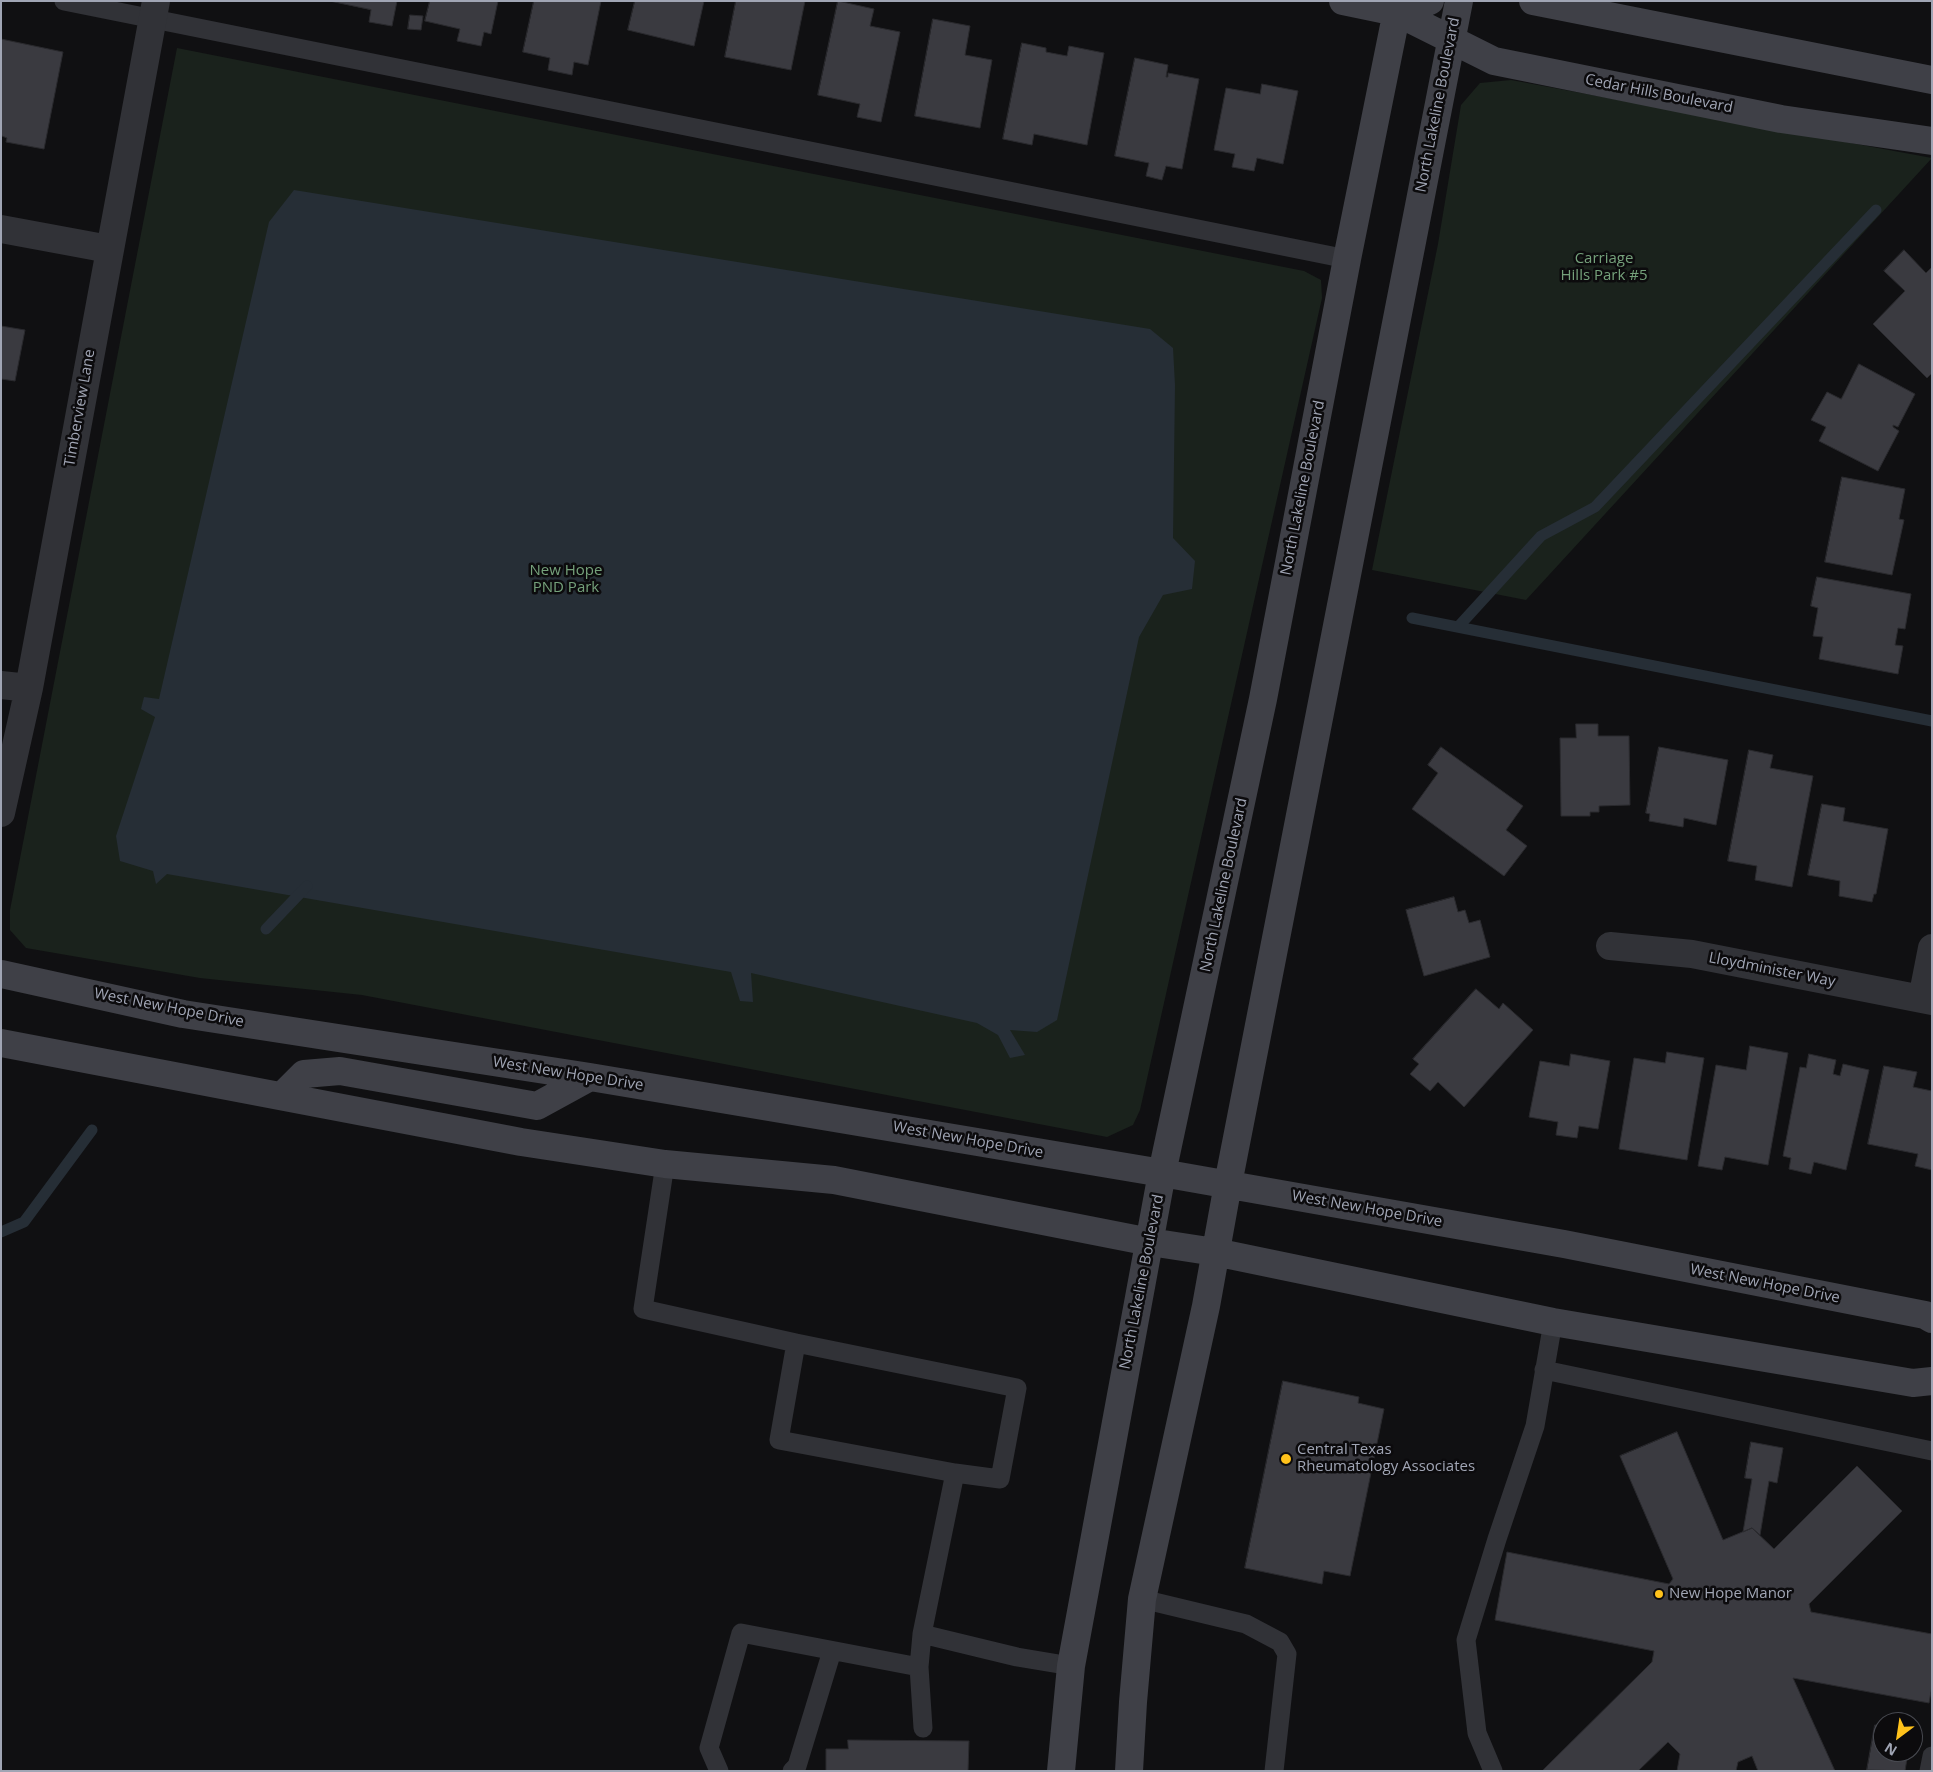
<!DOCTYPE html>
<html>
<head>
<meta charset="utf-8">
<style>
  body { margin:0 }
  #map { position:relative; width:1933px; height:1772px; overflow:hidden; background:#101012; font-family:"Open Sans",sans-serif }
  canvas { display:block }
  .frame { position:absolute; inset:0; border:2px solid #a0a5b4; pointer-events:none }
  .north { position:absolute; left:1873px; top:1712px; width:50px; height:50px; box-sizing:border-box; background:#0c0b0d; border:1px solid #474950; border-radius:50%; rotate:211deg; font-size:14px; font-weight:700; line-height:20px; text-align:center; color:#a0a5b4 }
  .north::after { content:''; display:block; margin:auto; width:18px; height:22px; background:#ffc21b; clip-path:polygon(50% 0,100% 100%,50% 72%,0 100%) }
</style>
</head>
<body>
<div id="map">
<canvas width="1933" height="1772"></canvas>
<div class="frame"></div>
<div class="north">N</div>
</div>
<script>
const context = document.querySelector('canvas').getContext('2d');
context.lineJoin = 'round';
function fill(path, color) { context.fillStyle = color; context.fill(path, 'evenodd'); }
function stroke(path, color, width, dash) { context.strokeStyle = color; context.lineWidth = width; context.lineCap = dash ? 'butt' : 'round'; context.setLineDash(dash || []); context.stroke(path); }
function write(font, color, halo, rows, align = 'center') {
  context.font = font + ' "Open Sans",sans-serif'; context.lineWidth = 5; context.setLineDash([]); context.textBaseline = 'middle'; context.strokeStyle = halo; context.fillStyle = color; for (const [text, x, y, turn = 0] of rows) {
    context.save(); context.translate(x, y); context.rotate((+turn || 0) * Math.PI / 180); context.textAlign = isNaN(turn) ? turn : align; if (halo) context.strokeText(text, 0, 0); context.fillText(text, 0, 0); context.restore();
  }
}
fill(new Path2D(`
  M177,48l1127,223 17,9 1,18 -182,812 -7,15 -26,12 -745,-142 -162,-17 -174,-30 -16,-18v-20z
  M1511,80l421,78 -406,442 -154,-30 66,-326 23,-139 19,-22z`), '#1a221c');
fill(new Path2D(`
  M294,190l856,139 23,19 2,37 -2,153 22,23 -3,28 -29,6 -24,42 -82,383 -20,12 -27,-2 15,25 -15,3 -12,-23 -21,-12 -226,-50 2,29 -13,-1 -9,-29 -564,-98 -11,10 -3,-13 -33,-10 -4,-25 39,-119 -14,-8 3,-12 15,2 110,-477z`), '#262e36');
stroke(new Path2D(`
  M1412,618l520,103
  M1458,627l83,-91 54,-29 281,-297
  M266,929l41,-43
  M1,1232l23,-10 68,-92`), '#262e36', 11);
const building = new Path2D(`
  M330,1h67l-5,25 -23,-4 2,-12z
  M430,1h68l-7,33 -7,-2 -3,14 -24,-5 3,-12 -35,-8z
  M534,1h67l-13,64 -14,-3 -2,13 -24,-5 2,-12 -27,-6z
  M635,1h69l-10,45 -66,-16z
  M736,1h69l-14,69 -66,-13z
  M838,1l36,8 -4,17 30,6 -19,90 -24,-5 3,-13 -42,-9z
  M410,15l13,1 -2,14 -13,-1z
  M933,19l37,7 -5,29 27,5 -12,68 -65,-12z
  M1,39l62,13 -19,97 -38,-7 1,-4 -5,-2 -1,2z
  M1022,43l24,5v4l21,4 2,-10 35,7 -17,92 -53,-11 -2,11 -29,-6z
  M1135,58l33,7 -2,12h2v-4l31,6 -17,90 -16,-3 -4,14 -16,-4 3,-13 -34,-7z
  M1262,84l36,7 -15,73 -26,-6 -3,13 -22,-4 3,-13 -21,-4 12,-62 34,6z
  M1904,250l22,23 6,-6v106l-5,5 -54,-54 32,-33 -21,-20z
  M1,326l24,4 -10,51 -14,-2z
  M1859,364l56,30 -17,33 -5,-2v2l6,4 -21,40 -59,-30 7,-14 -15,-7 16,-28 14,7z
  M1842,477l63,12 -6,30 5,1 -12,55 -67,-13z
  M1817,577l94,17 -6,35 -7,-1 -3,17 8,1 -5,28 -79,-15 4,-22 -10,-1 5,-28 -7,-2z
  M1576,724h22v12h31l1,69 -31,1v6h-9v4h-29l-1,-78h16z
  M1441,747l82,59 -17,24 21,16 -23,30 -92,-67 26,-36 -10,-8z
  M1659,747l69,13 -12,65 -32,-7 -1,9 -34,-6 1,-7 -4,-1z
  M1749,750l24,5 -3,13 43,8 -21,111 -37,-7 2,-14 -29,-5z
  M1822,804l23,4 -2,13 45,8 -12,65h-2l-2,8 -33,-6 1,-15 -32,-6z
  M1454,897l4,15 7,-2 4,13 11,-3 10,37 -66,19 -18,-66z
  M1476,989l23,20 4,-6 30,27 -69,77 -26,-25 -8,9 -20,-17 9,-10 -6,-5z
  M1750,1046l38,7 -20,112 -43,-8 -3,13 -24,-4 18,-101 30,5z
  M1667,1052l37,6 -17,102 -68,-11 15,-91 31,5z
  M1571,1054l39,7 -12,68 -19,-3 -2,12 -21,-3 2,-13 -29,-5 11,-56 29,5z
  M1809,1054l27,6 -3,14 7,2 3,-12 26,6 -23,100 -32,-8 -3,12 -22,-5 2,-11 -8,-2 17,-89 6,1z
  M1884,1066l33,6 -4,15 19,4v79l-17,-4 3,-12 -50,-10z
  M1283,1381l76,16 -1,6 26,6 -34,167 -26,-5 -2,13 -77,-16z
  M1677,1432l46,108 29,-12 22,21 83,-83 45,45 -93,93 2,8 121,22v52l-3,17 -136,-25 42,93h-77l-6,-15 -14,6 -2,9h-59l3,-17 -12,-12 -30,29h-96l110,-109 2,-11 -159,-31 12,-68 162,32 4,-5 -53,-123z
  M1751,1442l32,6 -6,35 -8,-2 -9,54 -8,-7 -9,4 9,-53 -7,-1z
  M1875,1725l8,1v26h25l-3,19 -38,-1z
  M848,1740l121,1 -1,30h-142v-22h22z`);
fill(building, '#3a3a40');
stroke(building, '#2a2a2e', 1);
stroke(new Path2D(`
  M64,1l1283,258
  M665,1164l-22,145 153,34 -17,97 176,33 -33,161 95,23 54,9
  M796,1343l221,45 -17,91 -45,-6
  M1544,1370l388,81
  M1142,1599l104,25 34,18 7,12 -13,117
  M922,1634l-3,33 4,61
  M719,1771l-10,-23 32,-115 178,34
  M792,1771l5,-5 35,-115
  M1493,1771l-16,-38 -11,-93 31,-101 38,-113 18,-104
  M1929,1771l3,-15`), '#313237', 19);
stroke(new Path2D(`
  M1,229l108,20
  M1,685l28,3
  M1,813l28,-125 127,-687
  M1610,946l82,8 240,47
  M1922,999l10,-51`), '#313237', 28);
stroke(new Path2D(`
  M1343,1l53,11 98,49 287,58 151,22
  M1533,1l399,79
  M1396,12l34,-11
  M1,974l182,40 407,63 572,96 402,71 361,71 7,4
  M1,1043l520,99 144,22 169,16 316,62 65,10 338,70 360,61 19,-2
  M282,1096l22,-22 36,-3 197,35 53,-29
  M1061,1771l10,-105 91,-493 101,-474 84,-440 52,-258
  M1129,1771l4,-69 9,-103 64,-293 22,-122 231,-1183`), '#3f4047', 28);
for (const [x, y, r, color] of [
  [1286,1459,6,"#ffc21b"],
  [1659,1594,5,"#ffc21b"]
]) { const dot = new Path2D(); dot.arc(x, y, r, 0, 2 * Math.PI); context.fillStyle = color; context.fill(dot); stroke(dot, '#0c0b0d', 2); }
write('15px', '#a0a5b4', '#0c0b0d', [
  ["Cedar Hills Boulevard",1659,94,11],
  ["North Lakeline Boulevard",1438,105,-79],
  ["Timberview Lane",80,408,-80],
  ["North Lakeline Boulevard",1303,488,-79],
  ["North Lakeline Boulevard",1224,885,-78],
  ["Lloydminister Way",1772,970,11],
  ["West New Hope Drive",169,1008,11],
  ["West New Hope Drive",568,1074,9],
  ["West New Hope Drive",968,1140,10],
  ["West New Hope Drive",1367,1209,10],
  ["North Lakeline Boulevard",1142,1282,-79],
  ["West New Hope Drive",1765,1284,11]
]);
write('15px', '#75a17b', '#0c0b0d', [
  ["Carriage",1604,259],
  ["Hills Park #5",1604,276],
  ["New Hope",566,571],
  ["PND Park",566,588]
]);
write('15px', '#a0a5b4', '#0c0b0d', [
  ["Central Texas",1297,1450],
  ["Rheumatology Associates",1297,1467],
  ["New Hope Manor",1669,1594]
], 'left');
</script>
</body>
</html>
